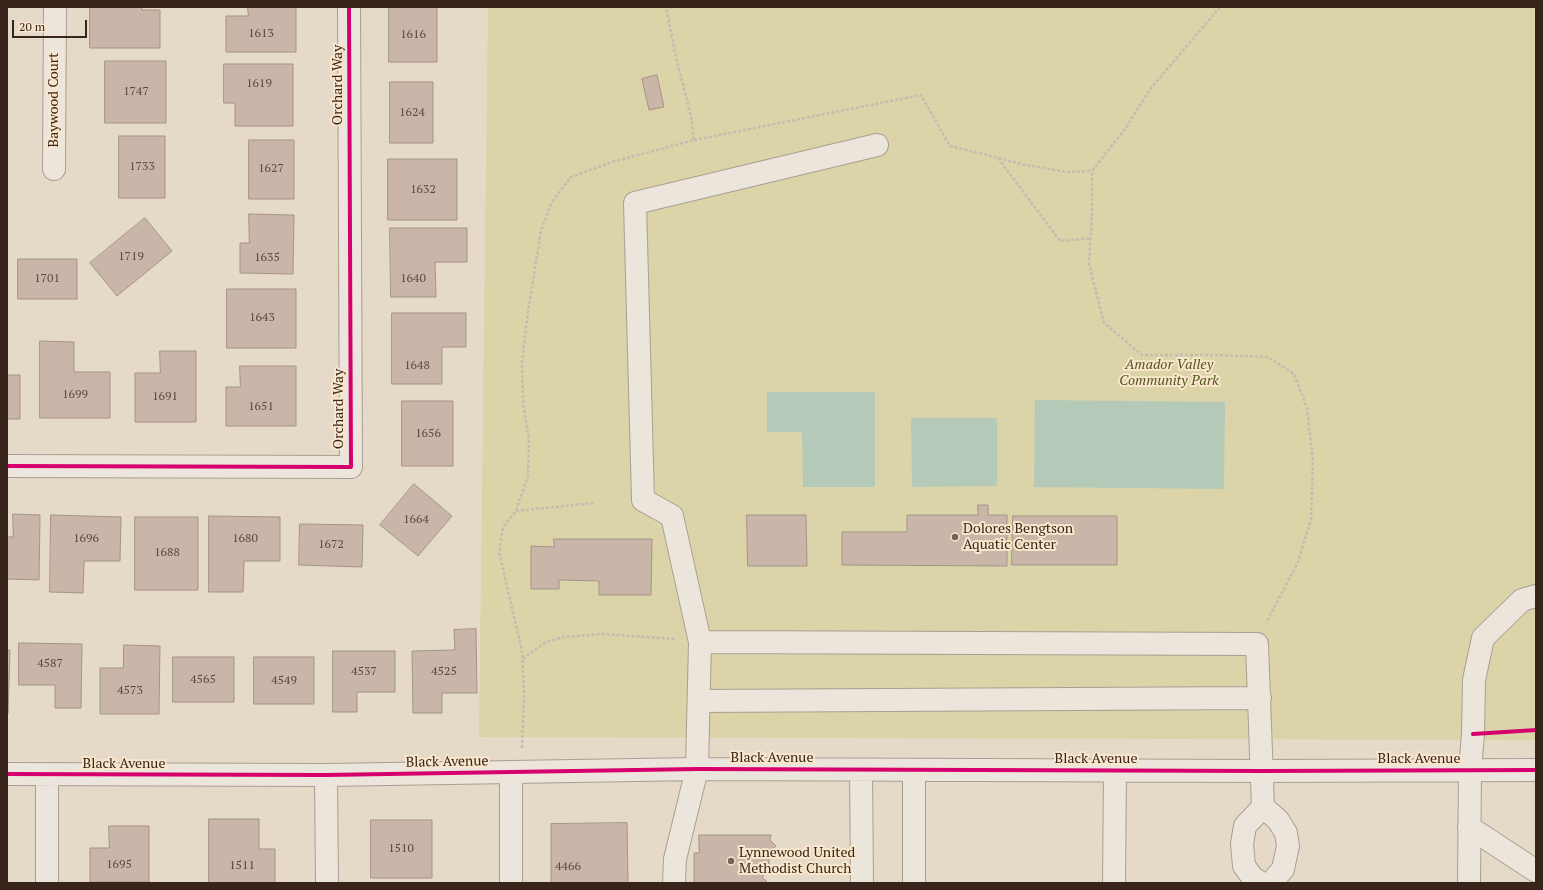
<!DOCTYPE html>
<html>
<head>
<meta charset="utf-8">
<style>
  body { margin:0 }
  #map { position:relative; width:1543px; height:890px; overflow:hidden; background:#e5d9c8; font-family:"PT Serif",serif }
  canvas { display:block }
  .frame { position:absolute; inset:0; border:8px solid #38241a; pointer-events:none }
  .scale { position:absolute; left:12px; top:20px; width:75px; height:18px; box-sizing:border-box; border:2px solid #38241a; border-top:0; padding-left:5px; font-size:12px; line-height:14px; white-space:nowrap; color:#38241a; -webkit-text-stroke:3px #f9e6cb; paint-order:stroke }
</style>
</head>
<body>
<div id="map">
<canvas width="1543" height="890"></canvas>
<div class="frame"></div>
<div class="scale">20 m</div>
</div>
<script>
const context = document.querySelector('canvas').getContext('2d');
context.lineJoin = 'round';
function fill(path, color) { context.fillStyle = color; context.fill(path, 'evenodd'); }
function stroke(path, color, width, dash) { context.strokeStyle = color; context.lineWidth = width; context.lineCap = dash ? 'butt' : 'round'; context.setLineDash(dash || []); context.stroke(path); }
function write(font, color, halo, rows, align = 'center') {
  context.font = font + ' "PT Serif",serif'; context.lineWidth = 4; context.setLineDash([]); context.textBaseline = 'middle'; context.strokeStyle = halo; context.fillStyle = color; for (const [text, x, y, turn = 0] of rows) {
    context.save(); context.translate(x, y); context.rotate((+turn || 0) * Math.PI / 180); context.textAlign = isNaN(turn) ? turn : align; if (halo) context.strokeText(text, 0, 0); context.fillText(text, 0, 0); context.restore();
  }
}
fill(new Path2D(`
  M488,7h1048v733l-1057,-3z`), '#dad4a8');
fill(new Path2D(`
  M767,392h108v95h-72l-1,-55h-35z
  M1035,400l190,2 -1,87 -190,-2z
  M911,418h86v68l-85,1z`), '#b5c9b9');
const building = new Path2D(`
  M90,7h52v3h18v38h-70z
  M248,7h48v45h-70v-36h22z
  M389,7h48v55h-48z
  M105,61h61v62h-61z
  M224,64h69v62h-58v-23h-11z
  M657,75l7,32 -15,3 -7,-31z
  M390,82h43v61h-43z
  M119,136h46v62h-46z
  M249,140h45v59h-45z
  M388,159h69v61h-69z
  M249,214l45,1 -1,59 -53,-1v-30h9z
  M145,218l27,33 -55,45 -27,-33z
  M390,228h77v34h-32l1,35h-45z
  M18,259h59v40h-59z
  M227,289h69v59h-69z
  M392,313h74v34h-24v37h-50z
  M40,341l34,1v30h36v46h-70z
  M160,351h36v71h-61v-49h25z
  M240,366h56v60h-70v-39h14z
  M7,375h13v44h-13z
  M402,401h51v65h-51z
  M414,484l38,32 -34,40 -38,-31z
  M978,505h10v10h19v51l-165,-1v-33h65v-17h71z
  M13,514l27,1 -1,65 -32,-1v-42h6z
  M51,515l70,2 -1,44h-36l-1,32 -33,-1z
  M747,515h59l1,51h-59z
  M209,516l71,1v44h-36l-1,31h-34z
  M1013,516h104v49h-105z
  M135,517h63v73h-63z
  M300,524l63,1 -1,42 -63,-2z
  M554,539h98l-1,56h-52v-14l-40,-1v9h-28v-43l23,1z
  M476,629l1,64h-35v20h-29l-1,-62 43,-1 -1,-20z
  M19,643l63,1 -1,64h-26v-23h-36z
  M124,645l36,1 -1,68h-59v-46h23z
  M7,650h3l-2,64h-1z
  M333,651h62v41h-38v20h-24z
  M173,657h61v45h-61z
  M254,657h60v47h-60z
  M209,819h50v30h16v34h-66z
  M371,820h61v58h-61z
  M627,823l1,60h-77v-59z
  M109,826h40v56h-59v-34h19z
  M699,835h72l-1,5 6,6 -7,7v16l-7,8 6,6h-74v-30h5z`);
fill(building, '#cab6a8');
stroke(building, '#a59388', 1);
const minor = new Path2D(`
  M54,169l1,-162
  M7,466l344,1 -2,-460
  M700,642l-28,-126 -29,-16 -8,-297 242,-58
  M699,701l561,-3
  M861,770l1,113
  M914,770v113
  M7,774l319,1 371,-6 564,2 275,-1
  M326,775l1,108
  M1263,807l15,13 8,13 2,13 -5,23 -12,14
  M1469,827l67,44
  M47,883v-108
  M511,883v-111
  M674,883l1,-24 22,-90 3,-127 557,2 6,163 -18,19 -3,18 2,22 9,12 8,5
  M1114,883l1,-113
  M1469,883l1,-113 3,-36 1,-54 9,-42 39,-38 14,-4`);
stroke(minor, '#aa9e92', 24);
stroke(new Path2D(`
  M1220,7l-69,81 -26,41 -33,42v43l-3,50 15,59 38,32h73l53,2 26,17 13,34 6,53 -2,58 -13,43 -32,61
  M694,140l227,-45 29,51 76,19 41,7 25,-1
  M998,158l62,83 31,-3
  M516,511l78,-8
  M523,659l23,-17 18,-5 37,-3 75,5
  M522,748l2,-52 -2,-45 -23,-99 4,-25 13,-16 12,-35 1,-36 -6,-37 -1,-41 6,-50 13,-81 11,-29 19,-25 41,-15 82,-22 -3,-24 -15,-59 -10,-50`), '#c5bbb1', 2.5, [3, 2]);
stroke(minor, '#ece5db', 22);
stroke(new Path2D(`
  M7,466l344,1 -2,-460
  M1473,734l63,-4
  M7,774l319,1 371,-6 564,2 275,-1`), '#d6006c', 4);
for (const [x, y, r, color] of [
  [955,537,4,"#756357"],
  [731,861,4,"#756357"]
]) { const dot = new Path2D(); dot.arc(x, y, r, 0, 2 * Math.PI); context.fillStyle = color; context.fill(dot); stroke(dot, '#f9e6cb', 1.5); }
write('12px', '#5c483e', null, [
  ["1613",261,34],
  ["1616",413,35],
  ["1619",259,84],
  ["1747",136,92],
  ["1624",412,113],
  ["1733",142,167],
  ["1627",271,169],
  ["1632",423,190],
  ["1719",131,257],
  ["1635",267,258],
  ["1701",47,279],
  ["1640",413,279],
  ["1643",262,318],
  ["1648",417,366],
  ["1699",75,395],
  ["1691",165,397],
  ["1651",261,407],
  ["1656",428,434],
  ["1664",416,520],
  ["1696",86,539],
  ["1680",245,539],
  ["1672",331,545],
  ["1688",167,553],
  ["4587",50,664],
  ["4537",364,672],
  ["4525",444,672],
  ["4565",203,680],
  ["4549",284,681],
  ["4573",130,691],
  ["1510",401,849],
  ["1695",119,865],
  ["1511",242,866],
  ["4466",568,867]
]);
write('14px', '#38241a', '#f9e6cb', [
  ["Orchard Way",338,85,-90],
  ["Baywood Court",54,100,-90],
  ["Orchard Way",339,409,-90],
  ["Black Avenue",772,758],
  ["Black Avenue",1096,759],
  ["Black Avenue",1419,759],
  ["Black Avenue",447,762,-1],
  ["Black Avenue",124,764]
]);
write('italic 14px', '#50571e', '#f9e6cb', [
  ["Amador Valley",1169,365],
  ["Community Park",1169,381]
]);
write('14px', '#38241a', '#f9e6cb', [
  ["Dolores Bengtson",963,529],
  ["Aquatic Center",963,545],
  ["Lynnewood United",739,853],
  ["Methodist Church",739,869]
], 'left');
</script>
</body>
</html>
